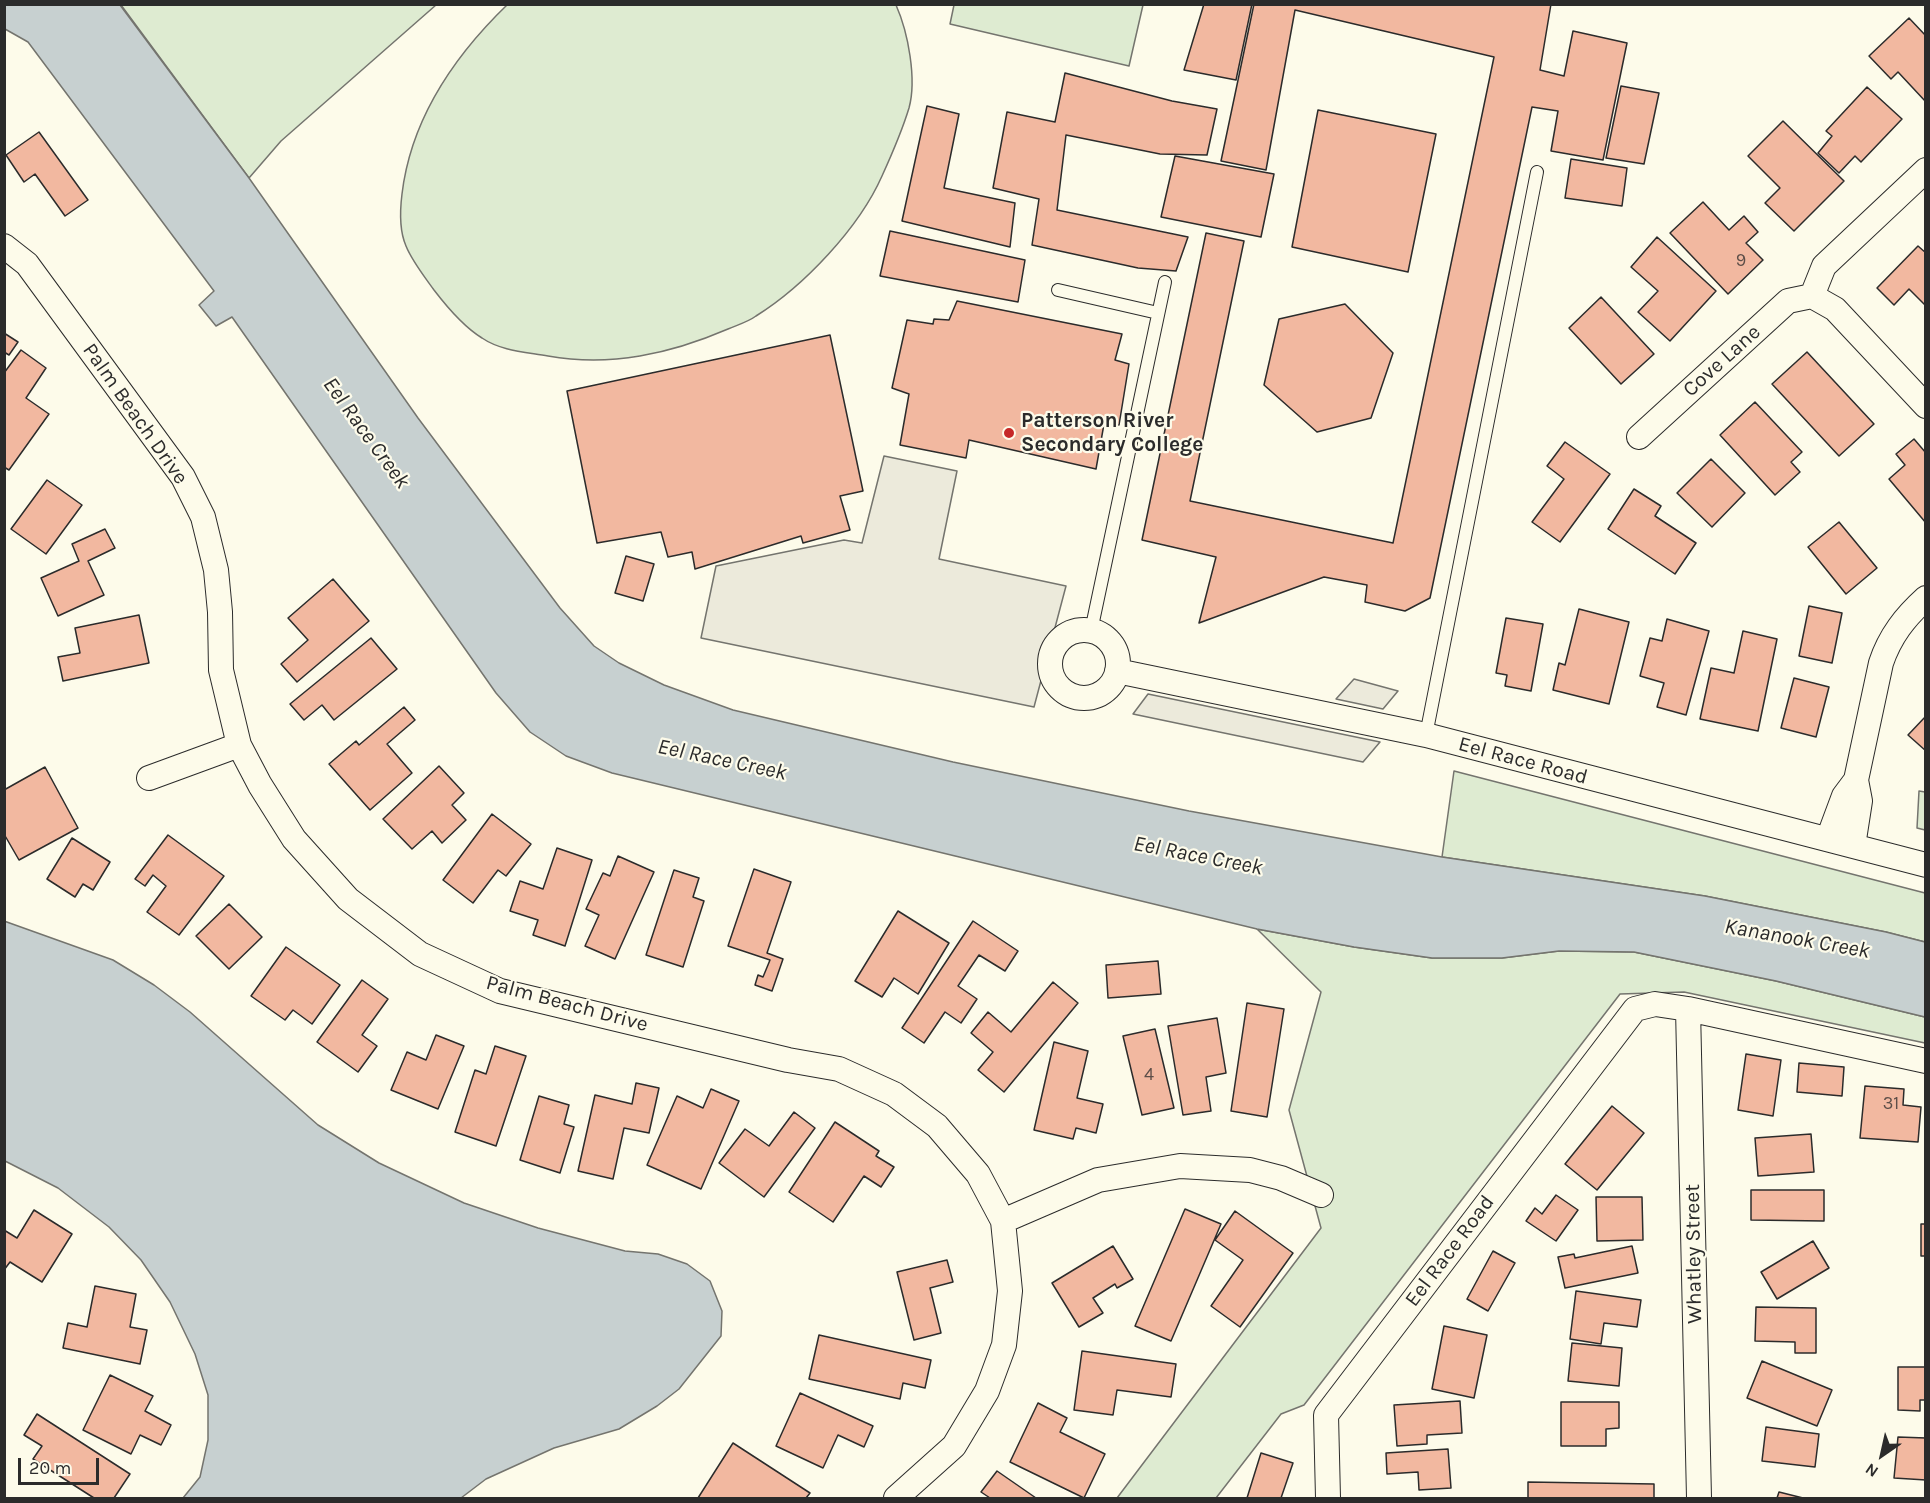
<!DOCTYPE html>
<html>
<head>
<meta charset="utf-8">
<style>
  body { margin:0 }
  #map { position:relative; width:1930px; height:1503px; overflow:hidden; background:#fdfbea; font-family:Karla,sans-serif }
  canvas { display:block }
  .frame { position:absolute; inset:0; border:6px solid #2b2b2b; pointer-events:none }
  .north { position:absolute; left:1852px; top:1425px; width:60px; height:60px; -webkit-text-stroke:4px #fdfbea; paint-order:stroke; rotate:214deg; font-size:16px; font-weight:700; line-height:24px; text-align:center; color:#2b2b2b }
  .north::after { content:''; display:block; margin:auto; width:21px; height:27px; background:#2b2b2b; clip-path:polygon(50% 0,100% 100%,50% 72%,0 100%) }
  .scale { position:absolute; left:18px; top:1458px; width:81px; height:27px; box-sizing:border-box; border:3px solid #2b2b2b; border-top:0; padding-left:8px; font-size:18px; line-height:21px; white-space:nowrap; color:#2b2b2b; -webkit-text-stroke:4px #fdfbea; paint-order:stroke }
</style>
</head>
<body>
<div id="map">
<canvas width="1930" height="1503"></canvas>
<div class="frame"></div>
<div class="north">N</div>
<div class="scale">20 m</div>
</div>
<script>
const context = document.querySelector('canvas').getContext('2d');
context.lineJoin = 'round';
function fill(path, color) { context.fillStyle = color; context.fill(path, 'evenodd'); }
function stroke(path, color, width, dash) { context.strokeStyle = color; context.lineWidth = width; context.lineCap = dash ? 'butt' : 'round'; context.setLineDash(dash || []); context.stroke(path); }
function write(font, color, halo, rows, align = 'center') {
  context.font = font + ' Karla,sans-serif'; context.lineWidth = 4.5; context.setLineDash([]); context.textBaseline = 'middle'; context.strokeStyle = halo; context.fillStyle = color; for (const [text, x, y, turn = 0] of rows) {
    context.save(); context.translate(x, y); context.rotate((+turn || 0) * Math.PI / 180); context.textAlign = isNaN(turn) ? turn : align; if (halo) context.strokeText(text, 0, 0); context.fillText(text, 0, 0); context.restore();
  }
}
const green = new Path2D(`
  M508,4l388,1c12,27 21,74 13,103 -7,23 -17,46 -27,68 -23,52 -78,110 -126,140 -8,6 -19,9 -28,13 -58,25 -117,38 -180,27 -22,-4 -47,-5 -66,-18 -18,-11 -35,-31 -48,-48 -10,-14 -22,-29 -28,-44 -7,-16 -6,-36 -4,-52 9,-76 52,-138 106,-190z
  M121,5h315l-155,136 -32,37z
  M954,5v-1l189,1 -14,61 -179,-42z
  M1454,771l471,122v49l-39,-10 -181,-36 -263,-39z
  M1919,791l6,1v38l-8,-2z
  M1257,929l97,18 78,11h70l57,-7 75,1 142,29 149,36v26l-241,-51 -64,2 -316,411 -23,9 -65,84h-99l204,-270 -32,-118 32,-118z`);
fill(green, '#deebd1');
stroke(green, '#74746e', 1.5);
const parking = new Path2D(`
  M884,456l73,15 -18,88 127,27 -32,121 -333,-69 15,-72 128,-26 18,3z
  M1354,679l44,12 -15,18 -47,-10z
  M1148,694l232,48 -17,20 -230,-48z`);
fill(parking, '#eceadb');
stroke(parking, '#74746e', 1.5);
const water = new Path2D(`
  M5,4l115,1 129,173 169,240 142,190 34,38 25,17 45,22 69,25 220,52 236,49 253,46 263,39 181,36 39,10v75l-149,-36 -142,-29 -75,-1 -57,7h-70l-78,-11 -97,-18 -645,-156 -46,-17 -36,-24 -34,-39 -264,-376 -16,9 -17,-21 15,-14 -186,-249 -23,-13z
  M4,921l109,39 41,25 36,27 128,113 61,38 85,40 74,25 87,23 33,3 29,10 23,17 12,30 -1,25 -42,53 -22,17 -38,23 -65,19 -68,31 -25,19h-278l17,-21 8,-37v-45l-13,-41 -25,-52 -29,-42 -32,-33 -51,-39 -53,-27z`);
fill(water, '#c7d0d0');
stroke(water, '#74746e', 1.5);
const building = new Path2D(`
  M1204,4h48l-16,76 -52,-10z
  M1254,4h297l-11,66 24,6 9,-45 54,12 -24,117 -52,-9 7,-40 -26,-4 -102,491 -25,13 -40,-9 2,-17 -43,-8 -125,46 17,-66 -74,-17 64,-307 38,8 -54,260 203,42 101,-486 -199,-47 -29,160 -45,-9z
  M1909,18l17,18v66l-28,-30 -7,7 -22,-23z
  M1065,73l107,28 45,8 -10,46 -47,-1 -94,-19 -9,75 131,27 -12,34 -38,-3 -106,-23 7,-46 -46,-11 14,-76 48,10z
  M1621,86l38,7 -15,71 -38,-6z
  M1867,87l35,32 -41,43 -6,-6 -16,17 -21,-20 14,-17 -6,-5z
  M927,106l32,8 -15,74 71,15 -5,44 -108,-26z
  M1318,110l118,24 -28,138 -116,-25z
  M1783,121l61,60 -50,50 -29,-28 15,-15 -32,-32z
  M39,132l49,68 -23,16 -30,-42 -11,8 -18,-27z
  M1175,156l99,18 -13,63 -100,-20z
  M1571,159l56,9 -5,38 -57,-8z
  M1703,202l26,28 15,-14 14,16 -12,11 17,17 -35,34 -58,-61z
  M890,231l135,29 -7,42 -138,-26z
  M1657,237l59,54 -46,50 -32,-29 20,-21 -27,-24z
  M1918,246l8,7v53l-17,-17 -15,16 -17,-17z
  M1601,297l53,57 -33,30 -52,-56z
  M957,301l165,33 -7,26 14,4 -10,61 -15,-1 -8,45 -127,-29 -3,18 -66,-13 9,-51 -17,-6 15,-68 26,4 1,-5 15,1z
  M1345,304l48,49 -22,65 -54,14 -53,-47 15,-66z
  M4,333l14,9 -9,13 -5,-3z
  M830,335l33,156 -23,5 10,34 -47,13 -2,-7 -106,33 -3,-17 -24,5 -7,-25 -64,11 -30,-152z
  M21,350l25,18 -20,30 23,16 -40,56 -5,-3v-94z
  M1807,352l67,72 -35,32 -67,-72z
  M1755,402l47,50 -11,10 9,10 -25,23 -55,-60z
  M1914,439l12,14v70l-37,-44 16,-14 -9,-11z
  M1565,442l45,32 -50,68 -28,-20 32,-43 -17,-13z
  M1711,459l34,34 -33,34 -35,-34z
  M47,480l35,25 -36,49 -35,-25z
  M1634,489l27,17 -6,10 41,27 -21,31 -67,-45z
  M1839,522l38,46 -31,26 -38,-47z
  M105,529l10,19 -27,13 16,34 -46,21 -17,-38 38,-17 -7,-17z
  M626,556l28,8 -11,37 -28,-8z
  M333,579l36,42 -72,61 -16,-18 27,-24 -20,-22z
  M1809,606l33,7 -10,50 -33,-7z
  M1579,609l50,13 -20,82 -56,-14 6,-27 6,2z
  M139,615l10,48 -86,18 -5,-24 22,-4 -5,-25z
  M1506,618l37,6 -12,67 -26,-5 2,-11 -11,-2z
  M1667,619l42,12 -23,84 -29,-8 7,-24 -24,-7 10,-38 12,3z
  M1743,631l34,8 -19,92 -58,-12 11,-51 23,5z
  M371,638l26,31 -63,51 -12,-15 -18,15 -14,-16z
  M1794,678l35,9 -13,50 -35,-9z
  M404,707l11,13 -28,24 25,29 -42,37 -41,-46 27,-23 3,4z
  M1926,716v35l-18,-16z
  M439,766l25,27 -12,12 14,15 -24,23 -10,-12 -20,18 -29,-30z
  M45,767l33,61 -59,32 -15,-26v-44z
  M492,814l39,30 -25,32 -8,-6 -25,33 -30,-23z
  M168,835l56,41 -45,59 -32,-23 19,-26 -13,-11 -8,11 -10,-7z
  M72,838l38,24 -17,28 -10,-6 -8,13 -28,-18z
  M557,848l35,12 -27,86 -32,-11 5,-15 -28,-9 10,-30 23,8z
  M618,856l36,16 -39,87 -30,-13 14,-31 -13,-6 17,-36 7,3z
  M754,869l37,13 -24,71 16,6 -11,32 -17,-6 3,-10 5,2 7,-17 -42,-14z
  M674,870l25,8 -6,19 11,4 -21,66 -37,-12z
  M229,904l33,33 -33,32 -33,-33z
  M898,911l51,32 -31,51 -24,-16 -12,19 -27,-16z
  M973,921l45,30 -13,20 -26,-16 -21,31 19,13 -16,24 -16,-11 -21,31 -22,-15z
  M286,947l54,38 -28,39 -19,-14 -8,10 -34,-24z
  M1158,961l3,33 -53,4 -2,-33z
  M362,980l26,19 -26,36 15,11 -19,26 -41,-30z
  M1053,982l25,21 -74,89 -26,-22 15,-18 -22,-19 17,-21 23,20z
  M1247,1003l37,6 -17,108 -36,-6z
  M1217,1018l9,55 -20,4 5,34 -28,4 -15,-89z
  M1155,1029l19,79 -32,7 -19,-79z
  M436,1035l28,11 -26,63 -47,-19 16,-38 19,8z
  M1054,1042l34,9 -11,47 26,6 -7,29 -20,-5 -3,11 -39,-9z
  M495,1046l31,10 -30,90 -41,-14 20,-62 11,4z
  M1746,1054l35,6 -8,56 -35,-6z
  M1799,1063l45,4 -2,29 -45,-4z
  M636,1083l23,5 -10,45 -25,-5 -11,51 -35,-8 17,-76 37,9z
  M1865,1086l39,3 -1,16 18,2 -3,35 -58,-4z
  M711,1089l28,12 -38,88 -54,-24 30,-69 26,12z
  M539,1096l30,9 -5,19 10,3 -14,46 -40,-13z
  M1612,1106l32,27 -47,57 -32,-26z
  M794,1112l21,16 -51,69 -45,-34 26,-34 24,17z
  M835,1122l44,29 -3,5 18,11 -13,20 -17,-11 -31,46 -44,-30z
  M1811,1134l3,38 -56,4 -3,-38z
  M1751,1190h73v31l-73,-1z
  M1556,1195l22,15 -22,31 -30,-20 9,-13 7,6z
  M1596,1197h46l1,43 -46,1z
  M1185,1209l36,15 -50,117 -36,-15z
  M34,1210l38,24 -30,48 -32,-20 -6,8v-40l13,8z
  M1235,1211l58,42 -53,74 -29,-21 32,-46 -28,-20z
  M1921,1224h5v32h-5z
  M1813,1241l16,27 -52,31 -16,-27z
  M1113,1246l20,33 -16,9 -2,-4 -22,14 10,15 -24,14 -27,-44z
  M1632,1246l6,27 -73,15 -7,-31 16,-3 1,4z
  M1493,1251l22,12 -27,48 -21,-12z
  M947,1260l6,22 -23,6 11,45 -27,7 -17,-68z
  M95,1286l41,8 -6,33 17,3 -7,34 -77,-16 5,-25 19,4z
  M1576,1291l65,9 -4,27 -33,-4 -3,21 -31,-5z
  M1756,1307l60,1v45h-21v-11l-40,-1z
  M1444,1326l43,9 -13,63 -42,-9z
  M819,1335l112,25 -6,28 -22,-5 -3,16 -91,-20z
  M1572,1343l50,5 -3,38 -51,-5z
  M1082,1351l94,13 -5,33 -54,-7 -4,25 -39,-5z
  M1762,1361l70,29 -15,36 -70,-28z
  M1898,1367h28v33h-6v11l-22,-1z
  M110,1375l43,21 -8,15 26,14 -10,20 -21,-10 -9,19 -48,-24z
  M800,1393l73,33 -9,21 -26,-12 -15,33 -47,-22z
  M1460,1401l2,32 -35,2v9l-30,2 -3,-41z
  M1561,1402h58v26l-13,1v17h-45z
  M1038,1403l29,15 -7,14 45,22 -21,44 -74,-36z
  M37,1414l93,60 -16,24h-20l-61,-39 9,-13 -18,-11z
  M1766,1427l53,7 -4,33 -53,-6z
  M1898,1437l28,1v42l-32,-2z
  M733,1443l77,50 -4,5h-108z
  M1448,1449l3,39 -32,2 -1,-18 -31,2 -1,-21z
  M1261,1453l32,10 -12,35h-34z
  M997,1471l39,27h-46l-9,-6z
  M1528,1482l126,2v14h-126z
  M1779,1492l24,6h-26z`);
fill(building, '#f2b8a0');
stroke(building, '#2b2b2b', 1.5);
const service = new Path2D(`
  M1058,290l100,23
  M1091,631l74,-349
  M1426,735l111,-563`);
const minor = new Path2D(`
  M4,246l23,18 156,213 20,40 13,53 4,42 1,58 18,75 21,40 34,54 54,60 72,55 80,37 288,69 51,9 55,25 43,32 41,48 25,47 7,70 -6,54 -17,46 -33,55 -58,52
  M1812,296l12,-30 102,-96
  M1639,437l149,-136 24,-5 23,13 91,97
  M1050 664a34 34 0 1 1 68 0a34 34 0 1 1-68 0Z
  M1117,671l309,64 500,130
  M149,778l90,-33
  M1828,839l16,-43 12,-16
  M1853,846l7,-45 -4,-21 25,-117c9,-27 24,-46 45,-65
  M1688,1009l11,489
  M1003,1221l95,-41 82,-14 70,4 31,8 40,17
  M1328,1498l-2,-83 309,-406 20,-5 33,5 238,52`);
stroke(service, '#2b2b2b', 14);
stroke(minor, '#2b2b2b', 26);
stroke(service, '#fdfbea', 12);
stroke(minor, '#fdfbea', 24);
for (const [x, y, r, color] of [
  [1009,433,6,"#c62828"]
]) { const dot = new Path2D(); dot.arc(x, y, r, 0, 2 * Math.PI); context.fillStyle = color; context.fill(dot); stroke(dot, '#fdfbea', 2); }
write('18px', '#5d4e48', null, [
  ["9",1741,261],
  ["4",1149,1075],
  ["31",1891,1104]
]);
write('21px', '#2b2b2b', '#fdfbea', [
  ["Cove Lane",1722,361,-42],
  ["Palm Beach Drive",135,414,55],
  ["Eel Race Road",1523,761,15],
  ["Palm Beach Drive",567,1004,15],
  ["Eel Race Road",1450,1251,-53],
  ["Whatley Street",1694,1254,-91]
]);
write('bold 21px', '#2b2b2b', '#fdfbea', [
  ["Patterson River",1021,421],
  ["Secondary College",1021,445]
], 'left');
write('italic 22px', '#2b2b2b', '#fdfbea', [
  ["Eel Race Creek",366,433,54],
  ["Eel Race Creek",722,760,12],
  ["Eel Race Creek",1198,856,11],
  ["Kananook Creek",1797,939,10]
]);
</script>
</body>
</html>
